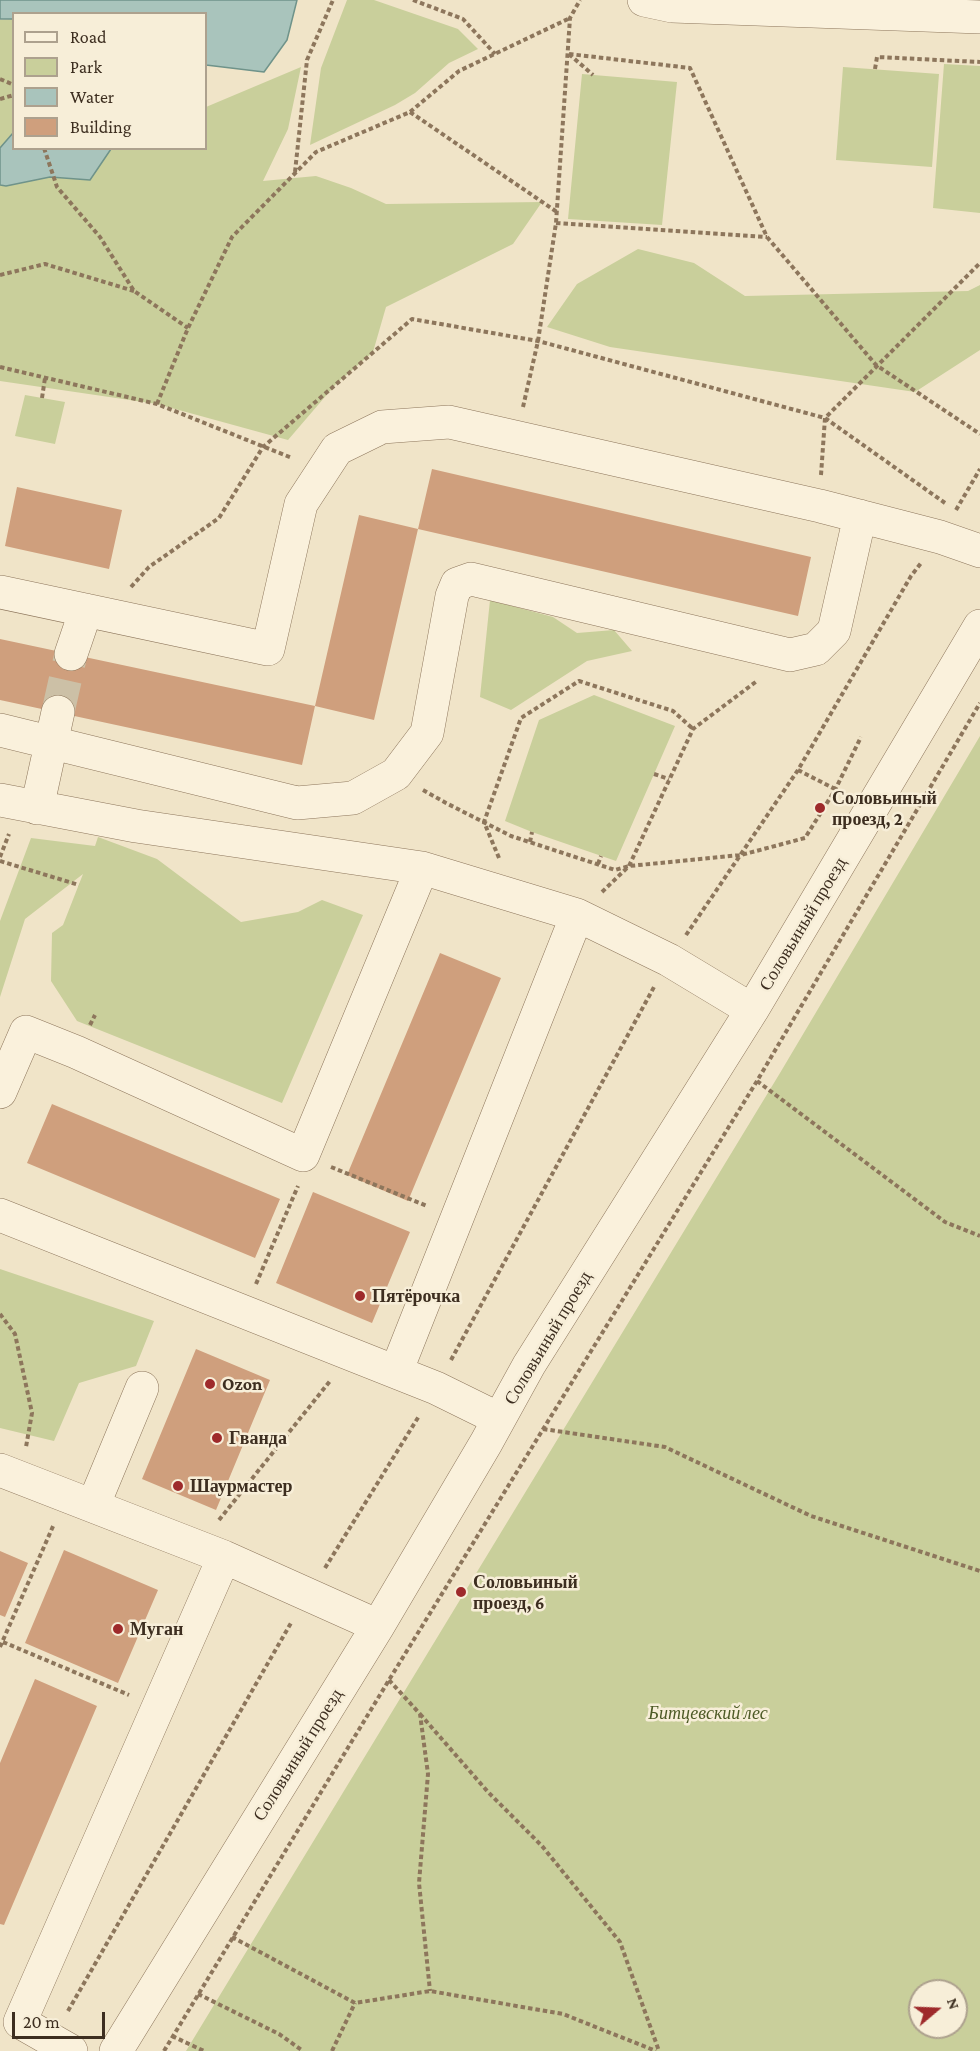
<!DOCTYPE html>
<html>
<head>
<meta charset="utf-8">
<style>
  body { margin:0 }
  #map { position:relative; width:980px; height:2051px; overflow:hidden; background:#f0e4c8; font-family:"Crimson Pro",serif }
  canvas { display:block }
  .legend { position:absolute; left:12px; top:12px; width:195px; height:138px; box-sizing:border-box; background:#f7eed8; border:2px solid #ada18e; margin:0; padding:8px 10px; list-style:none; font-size:18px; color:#3d2e20 }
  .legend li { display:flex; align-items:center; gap:12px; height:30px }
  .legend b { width:30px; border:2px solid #ada18e }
  .north { position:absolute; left:908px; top:1979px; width:60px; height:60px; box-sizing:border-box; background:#f7eed8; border:2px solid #ada18e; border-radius:50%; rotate:71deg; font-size:16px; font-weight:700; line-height:24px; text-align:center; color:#3d2e20 }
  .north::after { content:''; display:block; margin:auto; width:21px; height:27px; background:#9e2a2b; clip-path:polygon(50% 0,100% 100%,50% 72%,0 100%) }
  .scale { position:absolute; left:12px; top:2012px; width:93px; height:27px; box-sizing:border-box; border:3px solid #3d2e20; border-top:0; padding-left:8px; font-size:18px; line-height:21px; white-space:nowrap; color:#3d2e20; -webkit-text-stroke:4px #f7eed8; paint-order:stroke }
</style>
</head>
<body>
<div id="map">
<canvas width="980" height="2051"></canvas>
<ul class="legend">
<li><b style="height:8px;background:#faf1dc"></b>Road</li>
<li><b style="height:16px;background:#c9cf9b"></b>Park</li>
<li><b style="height:16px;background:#a9c4bc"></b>Water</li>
<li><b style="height:16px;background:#cf9f7d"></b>Building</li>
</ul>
<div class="north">N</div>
<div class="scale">20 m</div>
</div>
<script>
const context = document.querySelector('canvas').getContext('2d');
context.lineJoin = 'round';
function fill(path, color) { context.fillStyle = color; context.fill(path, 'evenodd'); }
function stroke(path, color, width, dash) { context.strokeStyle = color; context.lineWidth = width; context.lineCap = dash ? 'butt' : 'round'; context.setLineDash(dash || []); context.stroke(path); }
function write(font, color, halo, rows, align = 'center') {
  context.font = font + ' "Crimson Pro",serif'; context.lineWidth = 5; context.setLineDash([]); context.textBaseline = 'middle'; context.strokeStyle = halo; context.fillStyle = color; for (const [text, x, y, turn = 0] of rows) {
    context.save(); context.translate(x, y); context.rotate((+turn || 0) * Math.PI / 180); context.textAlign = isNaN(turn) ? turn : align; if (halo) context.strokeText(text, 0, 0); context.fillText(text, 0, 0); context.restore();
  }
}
fill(new Path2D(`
  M347,0h27l84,29 20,20 -29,14 -34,30 -20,12 -85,40 11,-77z
  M13,19v114l-13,15v-128z
  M944,64l36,2v147l-47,-5z
  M301,67l-13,62 -25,52 53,-5 35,12 35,16 156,-2 -29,42 -127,63 -13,45 -37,32 -48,56 -131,-36 -157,-23v-196l6,1 44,-9 40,3 21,-31 95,-1v-41z
  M843,67l96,7 -7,93 -96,-7z
  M582,74l95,8 -15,143 -94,-6z
  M638,249l56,14 51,33 223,-5 12,-6v65l-65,42 -305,-45 -63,-20 30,-43z
  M25,395l40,7 -10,42 -40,-8z
  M490,600l63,17 24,16 37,-3 18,21 -45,10 -76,49 -31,-13z
  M594,695l81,31 -59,135 -84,-29 -27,-11 34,-101z
  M980,736v1315h-794l594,-978zM920,1991h36v36h-36z
  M98,837l59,22 84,63 57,-10 24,-12 41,15 -81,188 -205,-82 -26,-40 1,-48 11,-8 20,-51 -58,45 -25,78v-76l31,-83 64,8z
  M0,1269l154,52 -18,45 -57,17 -25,58 -54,-13z`), '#c9cf9b');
const water = new Path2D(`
  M0,0h297l-10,40 -23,32 -58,-7v-51h-192l-1,5h-13z
  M13,133l1,15 97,1 -21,31 -40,-3 -44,9 -6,-1v-37z`);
fill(water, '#a9c4bc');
stroke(water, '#6f938a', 1.5);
fill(new Path2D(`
  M432,469l379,88 -13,59 -380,-87z
  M17,487l105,23 -13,59 -104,-23z
  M359,515l59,14 -44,191 -59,-14z
  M0,639l315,67 -13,59 -302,-65z
  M440,953l61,25 -93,223 -61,-26z
  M52,1104l228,95 -25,59 -228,-95z
  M313,1192l97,40 -38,91 -96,-40z
  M196,1349l74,31 -54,130 -74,-31z
  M64,1550l94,40 -40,93 -93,-40z
  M0,1551l28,12 -23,54 -5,-2z
  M35,1679l62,27 -93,219 -4,-1v-161z`), '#cf9f7d');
stroke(new Path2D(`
  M58,712l13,-58`), '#ccc0a6', 33, [33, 16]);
const minor = new Path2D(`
  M644,0l28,6 308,11
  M0,592l268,57 33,-145 36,-55 45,-22 67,-5 371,84 120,31 40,14
  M71,654l15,-44
  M0,730l297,73 56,-5 43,-24 31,-41 25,-137 5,-12 14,-5 319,76 26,-6 18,-18 26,-115
  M0,800l136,26 286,42 155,47 92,45 83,50
  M37,808l21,-96
  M0,1092l26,-60 50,20 227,103 119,-287
  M0,1215l436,173 63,31
  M396,1372l181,-457
  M0,1470l224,87 154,69
  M93,1506l49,-118
  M71,2051l-51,-29 204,-465
  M116,2051l262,-425 108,-183 43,-78 223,-355 228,-384`);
stroke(minor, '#8d765c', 34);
stroke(new Path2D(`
  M413,0l50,19 32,35
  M569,54l121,14 77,169 109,128 104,69
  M569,54l24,21
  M875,69l2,-12 103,5
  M0,79l14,6
  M0,99l14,-4
  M410,112l147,100
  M44,148l13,39 43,50 34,54 54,37
  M295,172l12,-112 26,-60
  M556,223l211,14
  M0,275l45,-11 89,27
  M0,367l157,37 135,54
  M42,398l3,-20
  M157,404l31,-76 44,-91 84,-85 94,-40 49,-41 111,-53
  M523,407l15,-66 18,-118 14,-205 10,-18
  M821,475l4,-57 155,-155
  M956,510l24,-41
  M131,587l18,-20 70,-49 44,-71 149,-128 126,22 287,77 120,85
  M798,770l37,19
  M654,774l15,5
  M423,790l23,13 65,33 104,34 14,-4 112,-11 64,-17 30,-48 26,-53
  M530,842l2,-10
  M0,857l9,-23
  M499,858l-15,-36 37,-104 58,-37 94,30 20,18
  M0,861l79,24
  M598,864l3,-8
  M602,892l27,-26 64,-137 64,-48
  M686,935l112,-165 113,-194 10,-13
  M90,1025l5,-10
  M757,1081l188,141 35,14
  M331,1167l96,39
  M256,1284l42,-98
  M0,1314l15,20 17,79 -6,34
  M451,1360l203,-373
  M543,1429l122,18 146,69 169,55
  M219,1520l111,-139
  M325,1568l94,-152
  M3,1642l126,53
  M0,1647l54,-123
  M389,1680l31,34 8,60 -9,109 11,108
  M420,1714l68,78 54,54 78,96 39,109
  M232,1937l123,66 75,-12 133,23 93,37
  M198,1994l81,40 24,17
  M68,2011l223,-388
  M172,2036l32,15
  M164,2051l225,-371 368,-599 223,-378
  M332,2051l23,-48`), '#8d765c', 4, [4.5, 3]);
stroke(minor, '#faf1dc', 33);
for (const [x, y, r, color] of [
  [820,808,6,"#9e2a2b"],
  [360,1296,6,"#9e2a2b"],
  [210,1384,6,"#9e2a2b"],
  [217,1438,6,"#9e2a2b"],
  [178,1486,6,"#9e2a2b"],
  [461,1592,6,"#9e2a2b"],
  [118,1629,6,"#9e2a2b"]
]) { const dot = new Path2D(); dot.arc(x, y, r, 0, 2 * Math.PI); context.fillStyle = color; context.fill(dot); stroke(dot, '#f7eed8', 2); }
write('bold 18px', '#3d2e20', '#f7eed8', [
  ["Соловьиный",832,798],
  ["проезд, 2",832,819],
  ["Пятёрочка",372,1296],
  ["Ozon",222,1384],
  ["Гванда",229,1438],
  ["Шаурмастер",190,1486],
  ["Соловьиный",473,1582],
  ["проезд, 6",473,1603],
  ["Муган",130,1629]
], 'left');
write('18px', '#3d2e20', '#f7eed8', [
  ["Соловьиный проезд",803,924,-59],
  ["Соловьиный проезд",548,1338,-59],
  ["Соловьиный проезд",298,1755,-58]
]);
write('italic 18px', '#4d5a26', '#f7eed8', [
  ["Битцевский лес",708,1713]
]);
</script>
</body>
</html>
